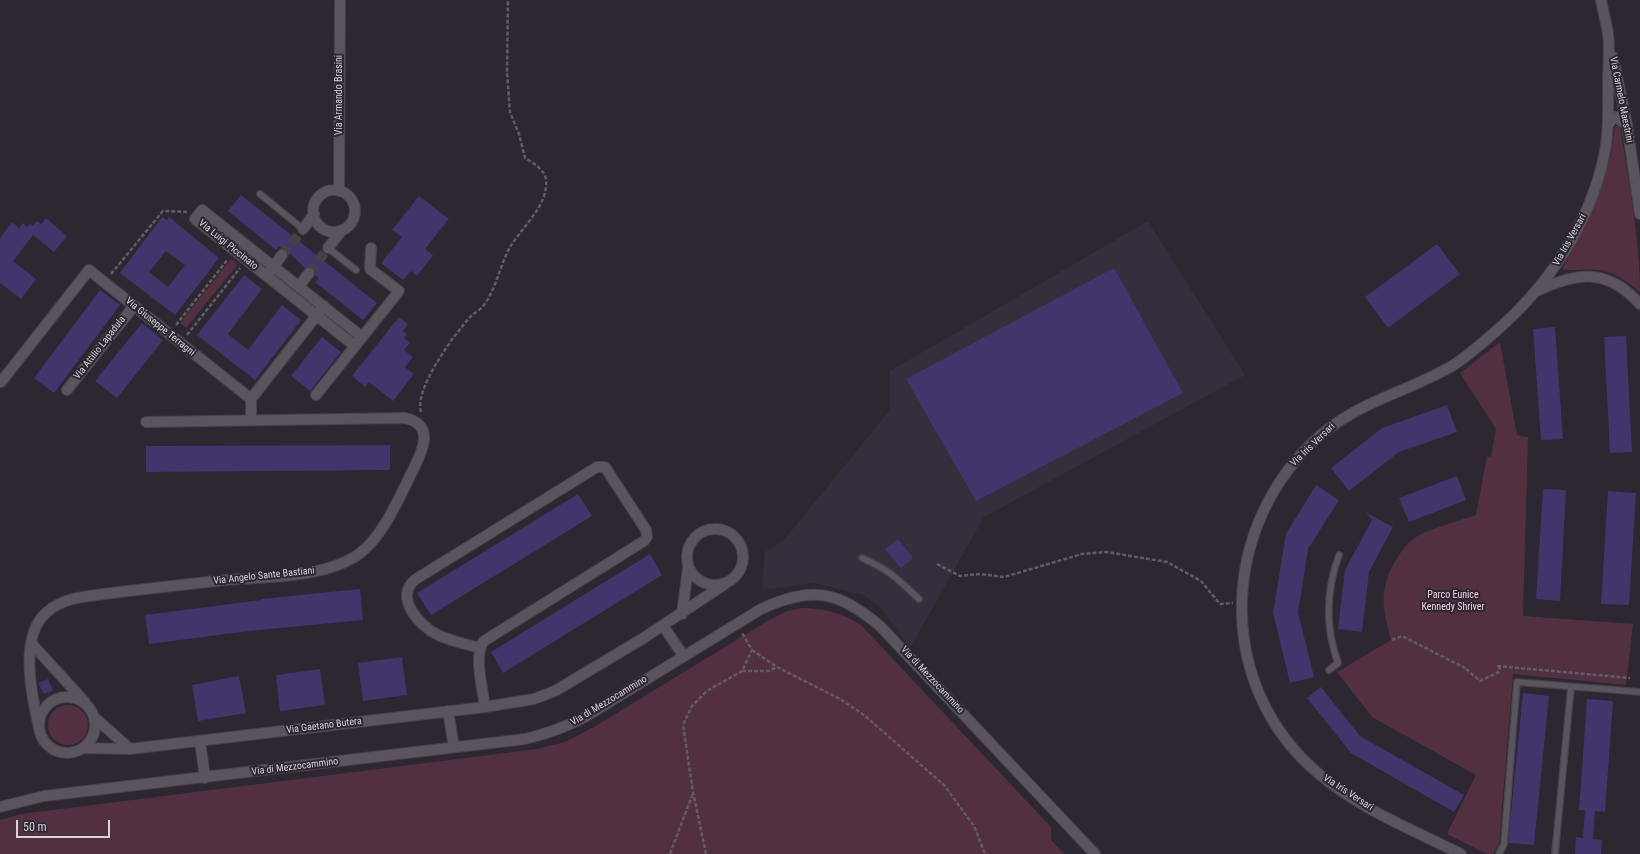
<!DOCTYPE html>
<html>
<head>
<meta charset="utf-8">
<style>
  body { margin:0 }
  #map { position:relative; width:1640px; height:854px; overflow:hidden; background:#2c2730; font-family:"Roboto Condensed",sans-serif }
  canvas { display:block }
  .scale { position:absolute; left:16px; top:820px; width:94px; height:18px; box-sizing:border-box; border:2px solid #d7d3d9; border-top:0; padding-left:5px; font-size:12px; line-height:14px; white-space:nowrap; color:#d7d3d9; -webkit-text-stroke:3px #2c2730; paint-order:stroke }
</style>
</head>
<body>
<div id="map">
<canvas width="1640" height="854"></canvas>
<div class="scale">50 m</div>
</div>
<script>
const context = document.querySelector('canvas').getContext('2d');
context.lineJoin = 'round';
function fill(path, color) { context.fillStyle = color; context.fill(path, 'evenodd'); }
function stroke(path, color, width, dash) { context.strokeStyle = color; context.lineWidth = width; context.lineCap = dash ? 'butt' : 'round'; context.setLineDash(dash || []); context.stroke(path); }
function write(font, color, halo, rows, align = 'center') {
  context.font = font + ' "Roboto Condensed",sans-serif'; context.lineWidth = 4; context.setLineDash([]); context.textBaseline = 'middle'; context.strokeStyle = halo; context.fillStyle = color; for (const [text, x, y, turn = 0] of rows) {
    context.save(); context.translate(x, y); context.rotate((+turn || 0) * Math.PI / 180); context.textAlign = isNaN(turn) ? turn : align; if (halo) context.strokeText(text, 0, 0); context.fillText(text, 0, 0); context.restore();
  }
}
fill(new Path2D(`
  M1148,221l97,154 -261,142 -74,131 -30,-41 -17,-12 -48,-12 -53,7 3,-38 19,-12 106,-130v-39z`), '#372e3d');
fill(new Path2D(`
  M1618,125l2,1c8,52 20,113 20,166 -12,-10 -25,-20 -41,-22 -8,-1 -34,1 -37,-1l31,-60 18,-54 4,-28z
  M231,259l7,5 -52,64 -6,-5z
  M1500,342l17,93 11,2 -5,179 110,8 -7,61 -113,-11 -14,170 -6,10h-6l-40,-20 29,-59 -104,-58 -35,-45 54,-32c-9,-34 -13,-54 8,-85 5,-7 9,-13 17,-18 18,-10 40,-15 60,-22l11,-59 4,1 5,-28 -36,-56z
  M802,608c22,0 40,5 59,17l190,202v13l13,14h-1064v-34l21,-6 516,-65 28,-7 29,-15 175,-107 19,-9z
  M48 725a20 20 0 1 1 40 0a20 20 0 1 1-40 0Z`), '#533040');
fill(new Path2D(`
  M241,195l136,108 -14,17 -48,-38 4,-4 -4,-3 -2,-7h-8l-19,-18 -7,-4 -3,4 -48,-39z
  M419,196l30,23 -24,30 8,6 -16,21 -6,-5 -8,9 -22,-17 21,-26 -10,-7z
  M162,217l5,3 2,-3 50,41 -44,57 -55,-42zM166,251l19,14 -17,22 -19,-15z
  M46,218l21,18 -13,16 -21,-17 -20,26 23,18 -15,20 -21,-16v-45l12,-16 7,6 4,-5 4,4 3,-3 2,2 5,-5 4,3z
  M1437,244l23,30 -72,54 -23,-31z
  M1114,268l69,125 -207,108 -70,-122z
  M244,275l18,14 -34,45 20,16 34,-45 19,15 -46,60 -58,-45z
  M100,290l20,15 -66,88 -20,-15z
  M399,317l9,7 -5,7 4,3 -3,4 6,5 -6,7 9,7 -8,10 9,7 -21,27 -24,-19 -4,5 -13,-11z
  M142,323l21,17 -46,58 -22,-17z
  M1555,327l8,112 -22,1 -8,-111z
  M1626,336l6,116 -22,1 -6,-116z
  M322,337l19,15 -31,39 -19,-15z
  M1447,405l10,27 -58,20 -50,39 -18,-23 51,-40z
  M390,445v25l-244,2v-26z
  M1457,476l9,24 -57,22 -10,-24z
  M1316,485l23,15 -31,49 -10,64 16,64 -24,6 -17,-70 13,-79z
  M1543,489l23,1 -6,111 -24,-2z
  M1608,491l28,2 -7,112 -28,-1z
  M578,494l14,22 -161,99 -14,-22z
  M1365,512l28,15 -24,45 -7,60 -24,-3 7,-59 27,-50z
  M898,539l15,19 -12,10 -16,-19z
  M650,554l12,21 -159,98 -12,-21z
  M360,589l3,31 -114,11 -100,13 -4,-29 116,-15v-1z
  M402,657l5,38 -44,6 -5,-38z
  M320,669l5,36 -45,6 -4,-36z
  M239,676l7,37 -48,8 -6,-36z
  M48,679l5,11 -9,4 -6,-11z
  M1321,687l39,49 104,59 -10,17 -103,-59 -44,-55z
  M1523,693l26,3 -15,149 -26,-2z
  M1587,699l26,2 -8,111 -10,-1 -2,28 9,1 -1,14h-26l1,-17 7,1 2,-28h-6z`), '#41356c');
stroke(new Path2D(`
  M282,255l21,-26
  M309,273l19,-25`), '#464149', 10, [10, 5]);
const service = new Path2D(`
  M260,194l43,35
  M328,248l28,22
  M862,558c26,11 37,22 57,41
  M1329,670l9,-7c-13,-36 -12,-72 1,-108
  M1499,854l5,-10 13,-162 123,10
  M1555,854l16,-167`);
const minor = new Path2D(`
  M1608,125l4,-6 4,-2 11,8
  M313 211a21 21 0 1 1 42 0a21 21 0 1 1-42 0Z
  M339,191l1,-191
  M303,229l11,-15
  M328,248l14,-18
  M270,271l12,-16
  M299,286l10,-13
  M1539,290c40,-18 68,-22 101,14
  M355,346l-160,-127 7,-9 160,127
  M1,382l88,-112 162,129 73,-93
  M67,390l67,-84
  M316,395l83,-104 -29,-22 1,-21
  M251,399v21
  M687 557a28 28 0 1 1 56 0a28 28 0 1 1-56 0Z
  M682,614l6,-46
  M663,626l20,29
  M32,644l52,57
  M479,648c-13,-4 -28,-7 -41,-13 -19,-9 -45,-39 -22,-56l181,-112h8l41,63 1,7 -3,4 -160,100c-11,13 -1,49 1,66
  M39 725a28 28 0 1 1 56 0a28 28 0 1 1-56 0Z
  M448,711l6,36
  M39,728c-7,-31 -21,-92 8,-116 19,-17 48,-16 72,-20 36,-4 71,-8 106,-12 41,-3 100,-2 134,-26 24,-17 41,-58 54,-84 9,-18 23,-45 -8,-52l-259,4
  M200,741l5,37
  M83,748l47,1 -36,-32
  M130,749l355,-42 49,-8 21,-8 87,-52 83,-55`);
const tertiary = new Path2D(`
  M1613,57l14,68 13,89
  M0,807l44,-11 481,-57c21,-5 41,-12 60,-22l176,-108c51,-23 76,-19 119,17l215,228
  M1461,854c-48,-24 -101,-45 -142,-80 -102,-85 -101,-239 -8,-330 44,-43 91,-49 141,-78 19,-12 36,-28 53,-43 50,-46 90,-110 101,-178 3,-20 2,-41 2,-61 0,-17 2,-35 0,-51 -2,-11 -5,-22 -7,-33`);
stroke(service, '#47424a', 8);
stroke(minor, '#47424a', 12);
stroke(tertiary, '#47424a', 12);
stroke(new Path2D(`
  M111,274l52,-63 24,1
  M176,325l52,-66
  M187,335l53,-67
  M421,412c-7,-24 35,-80 51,-97 4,-3 9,-6 12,-10 12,-16 16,-40 26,-58 12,-20 39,-42 36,-68 -2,-10 -14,-17 -21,-21l-6,-24 -9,-22 -3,-40 1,-72
  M937,564l23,12 20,-2 24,3 78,-23 25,-2 60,10 34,19 19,23 13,-1
  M1392,640l10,-4 65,33
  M752,650l25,17 63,32 24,16 80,70 30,41 11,28
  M1497,666l133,12
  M1466,669l14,12 19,-9 1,-6
  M742,671h27l8,-4
  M670,854l23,-61
  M706,854l-13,-62 -10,-67 9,-19 15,-15 35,-20 10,-21 -10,-17`), '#605c64', 2.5, [4, 2]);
stroke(service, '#5a545e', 5.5);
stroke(minor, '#5a545e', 10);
stroke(tertiary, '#5a545e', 10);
write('10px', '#d7d3d9', '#2c2730', [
  ["Via Armando Brasini",339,95,-90],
  ["Via Carmelo Maestrini",1621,100,79],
  ["Via Iris Versari",1570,240,-61],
  ["Via Luigi Piccinato",228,245,39],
  ["Via Giuseppe Terragni",160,327,39],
  ["Via Attilio Lapadula",100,348,-52],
  ["Via Iris Versari",1313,445,-44],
  ["Via Angelo Sante Bastiani",264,576,-6],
  ["Via di Mezzocammino",932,680,47],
  ["Via di Mezzocammino",609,701,-31],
  ["Via Gaetano Butera",324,726,-7],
  ["Via di Mezzocammino",295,767,-7],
  ["Via Iris Versari",1348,793,33]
]);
write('10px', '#f7cfe0', '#2c2730', [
  ["Parco Eunice",1453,595],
  ["Kennedy Shriver",1453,607]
]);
</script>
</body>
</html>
